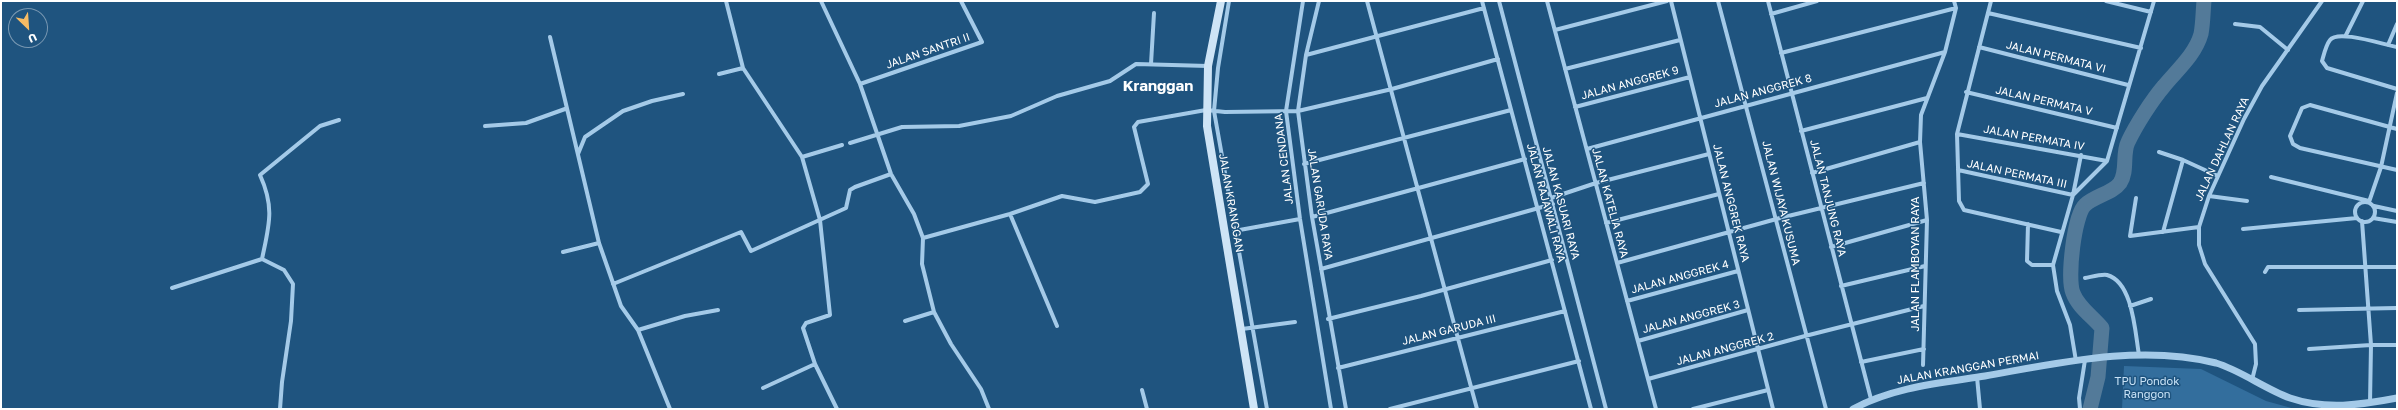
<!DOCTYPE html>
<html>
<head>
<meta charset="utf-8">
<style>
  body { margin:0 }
  #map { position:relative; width:2398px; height:410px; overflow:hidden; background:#1f547f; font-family:"Golos Text",sans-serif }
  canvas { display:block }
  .frame { position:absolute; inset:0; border:2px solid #fff; pointer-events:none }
  .north { position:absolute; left:8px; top:8px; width:40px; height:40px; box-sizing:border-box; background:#1f547f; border:1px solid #7998b2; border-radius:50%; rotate:155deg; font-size:11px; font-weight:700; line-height:16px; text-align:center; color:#fff }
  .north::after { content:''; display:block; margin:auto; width:14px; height:18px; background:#f6bb64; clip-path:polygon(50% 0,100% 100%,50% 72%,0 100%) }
</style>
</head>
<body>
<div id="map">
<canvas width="2398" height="410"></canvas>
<div class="frame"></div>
<div class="north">U</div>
</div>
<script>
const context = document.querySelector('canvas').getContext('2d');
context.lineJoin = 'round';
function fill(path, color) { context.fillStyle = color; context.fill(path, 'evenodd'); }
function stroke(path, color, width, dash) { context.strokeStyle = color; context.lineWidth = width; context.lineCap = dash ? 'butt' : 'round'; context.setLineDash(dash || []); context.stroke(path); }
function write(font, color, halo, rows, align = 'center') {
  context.font = font + ' "Golos Text",sans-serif'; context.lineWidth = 3; context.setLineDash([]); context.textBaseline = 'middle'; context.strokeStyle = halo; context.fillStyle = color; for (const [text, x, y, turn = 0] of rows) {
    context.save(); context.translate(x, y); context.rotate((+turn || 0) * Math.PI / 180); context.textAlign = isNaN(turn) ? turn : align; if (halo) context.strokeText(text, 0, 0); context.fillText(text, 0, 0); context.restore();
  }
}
fill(new Path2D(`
  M2124,366l77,3 65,32 29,8h-173z`), '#336e9d');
stroke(new Path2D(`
  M2090,409l8,-32 4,-49c-9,-11 -24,-21 -29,-35 -6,-14 1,-78 12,-88 9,-9 28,-12 35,-22 8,-12 2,-29 8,-41 8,-17 24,-42 36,-56 13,-16 31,-31 37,-52 2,-10 2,-23 3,-33`), '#537a99', 15);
stroke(new Path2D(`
  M726,1l17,67 59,89 18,63 10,95 -24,8 -3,5 12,36 22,45
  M821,1l39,83 31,90 23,40 9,24 -1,26 12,48 17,32 30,45 8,20
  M1229,1l-11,67 -4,43 53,298
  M1303,1l-17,110 14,108 31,190
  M1319,1l-13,54 -8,56 14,106 34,192
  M1367,1l110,408
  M1482,1l109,408
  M1499,1l107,408
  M1547,1l109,408
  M1671,1l102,408
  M1718,1l108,408
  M1768,1l103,398
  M1991,1l-34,133 2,67 5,9 97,22
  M2106,1l45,11
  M1988,13l153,35
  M1771,14l46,-13
  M2235,24l25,3 28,23
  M1555,30l112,-29
  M2346,35l17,-34
  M550,37l49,206 22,63 17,24 32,79
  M2388,45l9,-21
  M1979,47l149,38
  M2397,47c-13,-2 -59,-18 -67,-7 -4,5 -6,14 -8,21l5,7 70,21
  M1781,53l175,-45
  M1306,55l178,-47
  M1151,64l3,-51
  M1565,69l115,-29
  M719,74l24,-6
  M860,84l122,-42 -21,-41
  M1966,92l151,36
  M1575,107l115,-30
  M485,126l41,-3 39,-14
  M2397,129l-87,-24 -8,3 -12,28 3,8 7,4 97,22
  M1801,131l126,-33
  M1957,134l150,27
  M850,143l52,-16 57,-1 52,-10 46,-20 53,-15 26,-17 72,2
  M1587,149l358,-97
  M2159,152l24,8 35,16
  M578,154l7,-17 38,-26 29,-10 31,-7
  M802,157l40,-12
  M1304,164l207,-54
  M1958,170l115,25 8,-40
  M1812,173l108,-31
  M2271,177l98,24
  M2209,196l38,5
  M1551,198l45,-15 113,-29
  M2136,198l-6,38 69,-9
  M2369,202l12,-35 16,-74
  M2355 212a10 10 0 1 1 20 0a10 10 0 1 1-20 0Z
  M2374,206l23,5
  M1010,214l47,112
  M1312,217l213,-58
  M2373,218l24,4
  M2362,221l9,124 -1,58
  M1606,223l113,-29
  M2028,224l-1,37 5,4h21
  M2243,229l114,-11
  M1234,231l66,-12
  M2163,232l20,-72
  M923,238l87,-24 52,-18 33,6 45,-10 8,-8 -14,-57 4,-5 68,-12 19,2 73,-1 94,-22 106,-30
  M1831,247l96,-27
  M563,252l36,-9
  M262,259c7,-34 13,-51 -2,-84l60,-49 19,-6
  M1617,263l163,-45 144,-35
  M1321,269l232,-65
  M2265,272l3,-5h129
  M2085,278c6,-1 16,-4 22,-3 26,7 28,57 32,80
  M613,284l128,-52 10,19 95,-43 4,-18 5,-3 36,-13
  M1841,286l84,-20
  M172,288l90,-29 22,11 9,14 -2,37 -9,61 -2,27
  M1627,301l111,-30
  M2130,306l21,-7
  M2299,310l98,-2
  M1328,319l93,-23 131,-36
  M905,321l29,-9
  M1242,329l53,-7
  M638,330l47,-14 33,-6
  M1638,341l110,-31
  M2309,349l62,-4h26
  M2076,361l-6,-36 -13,-34 -4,-26 20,-70 34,-34 47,-160
  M1861,362l63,-13
  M1923,365l4,-145 -7,-78 1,-27 24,-63 11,-44 -2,-7
  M1338,368l227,-57
  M1977,377l3,32
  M1648,379l157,-43 119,-30
  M2252,380l4,-16 -1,-20 -50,-80 -6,-19v-18l10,-31 35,-77 18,-33 60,-85
  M763,388l52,-24
  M1142,390l5,19
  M1390,409l189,-48
  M1693,409l75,-19
  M2080,409l-1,-11 6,-38`), '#a4cae8', 4);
stroke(new Path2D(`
  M1853,409c40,-22 87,-26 132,-33 74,-13 155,-32 231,-13 24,7 49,26 74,35 35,12 71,7 107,0`), '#a4cae8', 7);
stroke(new Path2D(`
  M1221,1l-13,65 -1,60 47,283`), '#cee4f6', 8);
write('11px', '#fff', '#1f547f', [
  ["JALAN SANTRI II",928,51,-19],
  ["JALAN PERMATA VI",2056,57,14],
  ["JALAN ANGGREK 9",1630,83,-15],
  ["JALAN ANGGREK 8",1763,91,-15],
  ["JALAN PERMATA V",2044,101,13],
  ["JALAN PERMATA IV",2034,138,10],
  ["JALAN DAHLAN RAYA",2222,149,-65],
  ["JALAN CENDANA",1284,159,-97],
  ["JALAN PERMATA III",2017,174,12],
  ["JALAN TANJUNG RAYA",1828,198,76],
  ["JALAN KRANGGAN",1231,203,80],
  ["JALAN RAJAWALI RAYA",1546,203,75],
  ["JALAN KASUARI RAYA",1561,203,75],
  ["JALAN KATELIA RAYA",1610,203,75],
  ["JALAN ANGGREK RAYA",1731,203,76],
  ["JALAN WIJAYA KUSUMA",1781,203,76],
  ["JALAN GARUDA RAYA",1320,204,81],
  ["JALAN FLAMBOYAN RAYA",1916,264,-90],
  ["JALAN ANGGREK 4",1680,277,-15],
  ["JALAN ANGGREK 3",1691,317,-15],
  ["JALAN GARUDA III",1449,330,-14],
  ["JALAN ANGGREK 2",1725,349,-15],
  ["JALAN KRANGGAN PERMAI",1968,368,-10]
]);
write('11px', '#c8e2f6', '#1f547f', [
  ["TPU Pondok",2147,382],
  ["Ranggon",2147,395]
]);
write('bold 15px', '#fff', '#1f547f', [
  ["Kranggan",1158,86]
]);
</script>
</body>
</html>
